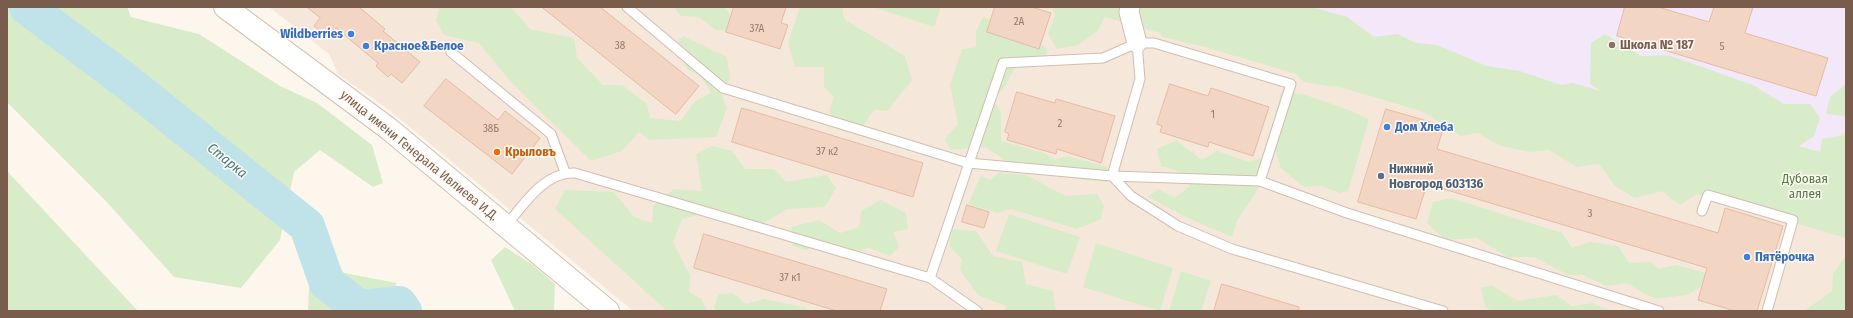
<!DOCTYPE html>
<html>
<head>
<meta charset="utf-8">
<style>
  body { margin:0 }
  #map { position:relative; width:1853px; height:318px; overflow:hidden; background:#fdf6ec; font-family:"Fira Sans Condensed",sans-serif }
  canvas { display:block }
  .frame { position:absolute; inset:0; border:8px solid #7a5c4d; pointer-events:none }
</style>
</head>
<body>
<div id="map">
<canvas width="1853" height="318"></canvas>
<div class="frame"></div>
</div>
<script>
const context = document.querySelector('canvas').getContext('2d');
context.lineJoin = 'round';
function fill(path, color) { context.fillStyle = color; context.fill(path, 'evenodd'); }
function stroke(path, color, width, dash) { context.strokeStyle = color; context.lineWidth = width; context.lineCap = dash ? 'butt' : 'round'; context.setLineDash(dash || []); context.stroke(path); }
function write(font, color, halo, rows, align = 'center') {
  context.font = font + ' "Fira Sans Condensed",sans-serif'; context.lineWidth = 3; context.setLineDash([]); context.textBaseline = 'middle'; context.strokeStyle = halo; context.fillStyle = color; for (const [text, x, y, turn = 0] of rows) {
    context.save(); context.translate(x, y); context.rotate((+turn || 0) * Math.PI / 180); context.textAlign = isNaN(turn) ? turn : align; if (halo) context.strokeText(text, 0, 0); context.fillText(text, 0, 0); context.restore();
  }
}
fill(new Path2D(`
  M269,7h1577v304h-1213l-244,-201 -51,-36 -9,-20z`), '#f5e8da');
fill(new Path2D(`
  M1245,7h601v122l-25,24 -248,-70 -42,6z`), '#f3e8fa');
fill(new Path2D(`
  M7,7h120l4,10 68,17 81,52 37,17 55,42 11,38 -10,4 -53,-37 -26,22 -14,68 -39,48 -67,-11 -70,-78 -97,-97z
  M415,7h96l19,22 44,9 3,20 26,27h19l25,19 3,14 31,3 13,-19 17,-9 -10,-17 -14,-7 -12,-24 8,-9 44,21 3,22 -10,13 7,16 -11,29 -66,3 -11,-8 -17,19 -31,10 -81,-80 -31,-38 -35,-8 -8,-15 3,-11z
  M674,7h50l10,13 -3,11 -15,-1 -17,-13 -18,-1z
  M801,7h41l2,12 61,37 7,24 -25,31 -13,-1 -11,16 -21,1 -13,-15 5,-15 -10,-10v-20h-29l-7,-24 11,-33z
  M873,7h68l-7,20z
  M1052,7h260l35,10 27,20 24,-3 18,9 21,2 50,21 33,5 41,14 12,-2 28,8 -11,-7 1,-41 14,-9 36,22 27,-1 85,30 31,19h26l10,14 -6,18 -15,10 21,6 2,-13 24,-4v103l-150,-44 -16,11 -18,-14 -27,7 -20,-12 -15,-21 -4,-1 -19,3 -28,-17 -19,2 -29,-6 -23,-13 -17,3 -40,-25 -85,-25h-9l-24,-4 -7,-8 -91,-27 -43,-10 -2,-4 -55,-16 -7,14 -20,14 -21,4 -9,-15 7,-19z
  M983,17l31,10 33,22 -2,7 -25,2 -16,30 -11,11 8,14v28l43,12 11,7 11,-4 39,10 11,6 -9,10 -29,-3 -21,-15 -12,3 -21,-5 -16,1 -22,-16 -36,3 -5,-11 13,-15 -8,-39 12,-36 14,-2v-16z
  M1846,82v33l-3,1 -17,-2 4,-17 16,-13z
  M1281,93l22,1 43,15 23,10 -21,72 -8,2 -19,-7 -17,1 -23,-19 -11,-33z
  M1176,140l26,20 15,-9 32,11 12,-4 8,14 -32,49 -5,16 -42,-18 -42,-22 10,-8 17,9 15,-12 -9,-14 -20,-6 -4,-17z
  M712,146l20,5 13,18h29l12,13 41,-7 9,13 -11,19 -38,2 -33,20 -36,-19 -36,9 -9,23 17,33 -1,17 12,7 7,12h-41l-112,-102 10,-19 49,2 20,25 18,6 1,-17 21,-17 28,2 -6,-37z
  M7,171l131,140h-131z
  M999,173l27,2 40,21 31,-2 7,12 -3,13 -24,10 -66,-20 -14,4 -29,-9 13,-28 9,4z
  M1451,198l111,35 10,15 18,-6 28,4 11,17 21,-1 9,7 17,-4 34,9 -4,10 -19,11 -32,4 -29,-16 -20,3 -23,-11h-15l-34,-18h-26l-31,-19 -32,2 -18,-17 6,-21z
  M881,200l25,13 2,16 -15,3 6,15 -9,9 -21,-8 -26,8 -16,-12 -21,6 -13,-4 -2,-19 28,-7 21,13 19,-6 2,-16z
  M1009,214l71,23 -13,37 -71,-23z
  M952,229l24,2 17,25 29,6 4,22 27,7 3,20h-53l5,-4 -30,-12 -18,-25 2,-11 -13,-13z
  M321,238l23,35 53,10 -15,28h-74l2,-46z
  M1096,243l77,25 -13,43 -77,-24z
  M505,247l28,18 22,19 -1,27h-39l-24,-51z
  M1846,255v56h-42l28,-20 1,-17z
  M1181,271l30,10 -10,30h-32z
  M1491,285l27,16 38,-6 16,11 21,-3 17,8h-118l-7,-4 -4,-19z
  M732,293l14,11 18,-5 40,8 5,4h-94l-1,-5 5,-12z`), '#d8ecc9');
stroke(new Path2D(`
  M27,7l99,74 181,145 20,57 33,25 39,-4 5,7`), '#bfe3e8', 36);
const building = new Path2D(`
  M307,7h52l26,22 -2,2 37,31 -18,21 -11,-9 -3,3 -12,-11 2,-3 -42,-35 -8,10 -14,-12 6,-8z
  M542,7h58l99,79 -23,28z
  M734,7h52l-5,16 7,2 -8,24 -54,-17z
  M995,7h37l19,6 -12,36 -52,-17z
  M1625,7h33l51,15 5,-15h39l-8,26 83,25 -12,38 -199,-60z
  M446,79l52,41 7,-9 35,27 -28,36 -88,-68z
  M1170,84l38,12 3,-8 58,19 -16,49 -44,-14 -1,5 -48,-15 2,-6 -5,-2z
  M1017,92l38,11 1,-4 59,17 -14,47 -44,-14 -1,5 -49,-14 2,-6 -4,-2z
  M742,108l181,55 -10,34 -181,-55z
  M1386,109l58,17 -7,23 281,84 7,-25 58,18 -26,85h-22l-37,-11 9,-32 -280,-84 -11,35 -58,-17z
  M967,205l22,7 -5,16 -22,-6z
  M704,234l183,55 -7,22h-43l-143,-43z
  M1222,284l77,23v4h-85z`);
fill(building, '#f3d5c3');
stroke(building, '#e6bba3', 1);
const lane = new Path2D(`
  M627,7l96,81 245,75 144,13 148,5 87,32 312,98
  M1137,43l3,36 -28,97 19,20 47,30 54,23 211,62
  M451,52l100,82 14,38
  M1702,211l6,-16 85,25 -26,91
  M506,226c17,-21 39,-55 69,-53l355,105 47,33
  M930,278l73,-215 100,-5 34,-15h17l137,41 -31,97`);
const street = new Path2D(`
  M1130,7l-1,5 8,31`);
const secondary = new Path2D(`
  M225,7l164,122 219,182`);
stroke(lane, '#d1beb0', 11);
stroke(street, '#d1beb0', 21);
stroke(secondary, '#d6c0b0', 24);
stroke(lane, '#fff', 9);
stroke(street, '#fff', 19);
stroke(secondary, '#fff', 22);
for (const [x, y, r, color] of [
  [351,34,4,"#3f7fe0"],
  [1612,45,4,"#8d6e63"],
  [366,46,4,"#3f7fe0"],
  [1387,127,4,"#3f7fe0"],
  [497,152,4,"#e8710a"],
  [1381,176,4,"#5c6f8a"],
  [1747,257,4,"#3f7fe0"]
]) { const dot = new Path2D(); dot.arc(x, y, r, 0, 2 * Math.PI); context.fillStyle = color; context.fill(dot); stroke(dot, '#fffaf3', 1.5); }
write('11px', '#987a6a', null, [
  ["2А",1019,22],
  ["37А",757,29],
  ["38",620,46],
  ["5",1722,47],
  ["1",1213,115],
  ["2",1060,124],
  ["38Б",491,129],
  ["37 к2",827,152],
  ["3",1590,214],
  ["37 к1",790,278]
]);
write('bold 13px', '#366cbe', '#fffaf3', [
  ["Wildberries",343,34,"right"],
  ["Красное&Белое",374,46],
  ["Дом Хлеба",1395,127],
  ["Пятёрочка",1755,257]
], 'left');
write('bold 13px', '#785e54', '#fffaf3', [
  ["Школа № 187",1620,45]
], 'left');
write('bold 13px', '#c56008', '#fffaf3', [
  ["Крыловъ",505,152]
], 'left');
write('13px', '#7a5c4d', '#fffaf3', [
  ["улица имени Генерала Ивлиева И.Д.",419,156,39]
]);
write('bold 13px', '#4e5e75', '#fffaf3', [
  ["Нижний",1389,169],
  ["Новгород 603136",1389,184]
], 'left');
write('13px', '#537a41', '#fffaf3', [
  ["Дубовая",1805,179],
  ["аллея",1805,194]
]);
write('italic 14px', '#437c86', '#fffaf3', [
  ["Старка",227,161,39]
]);
</script>
</body>
</html>
